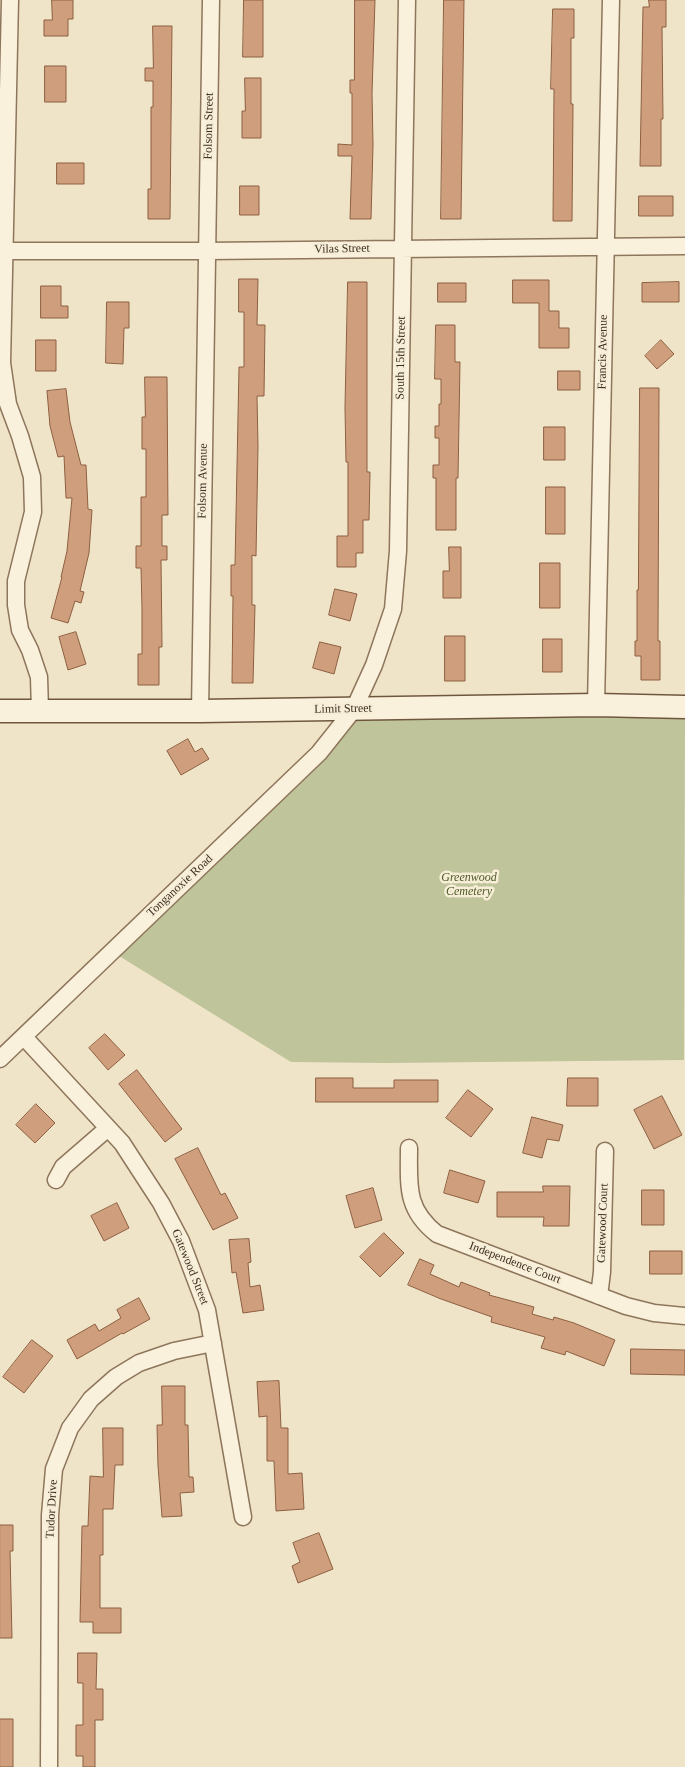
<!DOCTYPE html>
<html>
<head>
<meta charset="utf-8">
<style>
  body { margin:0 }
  canvas { display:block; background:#f0e4c8 }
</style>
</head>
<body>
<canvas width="685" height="1767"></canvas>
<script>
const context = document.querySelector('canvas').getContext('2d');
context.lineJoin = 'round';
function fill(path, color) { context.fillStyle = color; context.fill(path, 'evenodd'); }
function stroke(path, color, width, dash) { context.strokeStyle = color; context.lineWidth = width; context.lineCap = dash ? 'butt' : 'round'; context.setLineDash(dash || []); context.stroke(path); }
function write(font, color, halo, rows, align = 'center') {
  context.font = font + ' "Times New Roman",serif'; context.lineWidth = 5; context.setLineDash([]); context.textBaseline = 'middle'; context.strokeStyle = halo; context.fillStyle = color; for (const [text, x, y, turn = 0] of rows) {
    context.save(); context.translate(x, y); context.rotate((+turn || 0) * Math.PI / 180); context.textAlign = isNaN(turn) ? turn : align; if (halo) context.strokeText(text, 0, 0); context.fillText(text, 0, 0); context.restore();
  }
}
fill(new Path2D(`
  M685,707l-1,353 -298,3 -95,-1 -180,-111 243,-242z`), '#bfc49a');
const building = new Path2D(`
  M52,0h21v19h-5v17h-24v-16h8z
  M244,0h19v57h-20z
  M355,0h20l-3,93 1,52 -2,74h-21l2,-63h-14v-12l14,1v-52h-2v-13h4z
  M444,0h20l-3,219h-20z
  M649,0h17v27h-4l1,92h-2v47h-21l3,-159h6z
  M553,9h21v29h-3v66h2l-1,117h-19l1,-132h-3z
  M153,26h19l-2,193h-22v-30h3v-82h2v-26h-8v-13h8z
  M45,66h21v36h-21z
  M245,78h16v60h-19v-27h3z
  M57,163h27v21h-27z
  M240,186h19v29h-19z
  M639,196h34v20h-34z
  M239,279h19l-1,46h8l-1,71h-7l1,50 -2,110 -4,-1v50h3l-2,78h-21l1,-87h-2v-31h4l4,-198h5v-55h-5z
  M513,280h36v31h10v17h10v20h-30v-45h-26z
  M348,282h19v190h3l-1,48h-6v33h-7v14h-19v-31h11v-74h-2l-1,-54z
  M679,282v20h-37v-19z
  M438,283h28v19h-28z
  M41,286h20v20h7v12h-27z
  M107,302h22v26h-5l-1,36 -17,-1z
  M436,325h19v37h5l-2,116h-2v52h-20v-52h-3v-13h6v-27h-4v-12h4v-22h2v-25h-6z
  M36,340h20v31h-20z
  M661,340l13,14 -17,15 -12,-13z
  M558,371h22v19h-22z
  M145,377h22l1,138h-6v31h5v14h-6l1,87h-3v38h-21v-31h4v-45l-1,-41h-5v-22h5v-49h5v-48h-4v-32h3z
  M640,388h19l-1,253h2v39h-19v-24h-6v-15h2v-51h1z
  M66,389l4,33 11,43h5l2,44 4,1 -3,43 -9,38 4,1 -3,11 -6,-2 -7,22 -17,-5 11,-41h-1l6,-26 5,-53h-6l-2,-42 -6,1 -8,-31 -3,-35z
  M544,427h21v33h-21z
  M546,487h19v47h-19z
  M449,547h12v51h-18v-27h6z
  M540,563h20v45h-20z
  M335,589l22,5 -7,27 -21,-6z
  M76,632l10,32 -18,6 -9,-33z
  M445,636h20v45h-20z
  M543,639h19v33h-19z
  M320,642l21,5 -7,27 -21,-6z
  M188,739l7,13 7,-4 7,11 -28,16 -14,-24z
  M105,1034l20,21 -17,15 -19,-22z
  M137,1070l45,59 -17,13 -46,-58z
  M316,1078h37v10h41v-8h44v22h-122z
  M568,1078h30v28h-31z
  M468,1090l25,19 -22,28 -25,-19z
  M662,1096l20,39 -28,14 -20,-39z
  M36,1104l19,19 -20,20 -19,-18z
  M532,1117l31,8 -4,16 -12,-2 -5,19 -19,-5z
  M198,1148l23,47 4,-2 13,25 -25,12 -38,-71z
  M450,1170l35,11 -7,22 -34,-10z
  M543,1186h27l-1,40h-26l1,-9h-47v-25h46z
  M373,1188l9,32 -27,8 -9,-32z
  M642,1190h22v35h-22z
  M117,1203l12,25 -25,13 -13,-25z
  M384,1233l20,20 -24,24 -20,-20z
  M249,1239l2,23 -3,1 2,24 10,-2 4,25 -21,3 -7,-41 -4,1 -3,-33z
  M650,1251h32v23h-32z
  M420,1259l14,6 -4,9 29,13 2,-5 29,11 -1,2 45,12 -2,7 21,6 1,-3 20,6 41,17 -11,26 -38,-15 -1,4 -24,-7 4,-11 -54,-15 1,-5 -51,-18 -33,-14z
  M139,1298l11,21 -27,15 -1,-1 -45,26 -10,-19 28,-16 4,7 22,-13 -4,-8z
  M32,1340l21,16 -29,37 -21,-16z
  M631,1349l54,1v25l-54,-1z
  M279,1381l2,47h7v46l14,-1 2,36 -28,2 -2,-50h-7v-45l-8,1 -2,-35z
  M162,1386h23v39h3l1,52h4l1,15 -14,1 2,23 -20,1 -4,-51 -1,-41h5z
  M103,1428h20v37h-8l-2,44h-10v46h-3v53h21v25h-28v-11h-13l2,-96h6l2,-50 13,1z
  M0,1525h13v26h-3l2,87h-12z
  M319,1533l14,36 -35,14 -6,-17 8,-4 -7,-19z
  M78,1653h19l-1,36h7v31h-8v47h-12v-11h-7v-31h7v-42h-5z
  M0,1719h13v48h-13z`);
fill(building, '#cf9f7d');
stroke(building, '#8d5f41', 1);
const street = new Path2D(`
  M10,0l-8,363 6,41 12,32 12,41 1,35 -17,69v24l4,25 10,20 9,27 1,34
  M0,251h207l478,-5
  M596,705l15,-705
  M200,711l11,-711
  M24,1037l98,106 39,60 20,38 26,69 36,207
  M0,1059l319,-306 35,-44 20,-44 19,-56 5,-58 9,-551
  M409,1148c0,37 -4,61 28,86l189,72 28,7 31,3
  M56,1180l7,-13 45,-39
  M599,1296l3,-24 3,-121
  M49,1767l1,-252 4,-46 16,-41 21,-29 25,-22 23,-14 35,-12 39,-8`);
const secondary = new Path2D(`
  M0,711h200l396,-6 89,2`);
stroke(street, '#8d765c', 19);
stroke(secondary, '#6f573f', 25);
stroke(street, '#faf1dc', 16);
stroke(secondary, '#faf1dc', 22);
write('12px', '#3d2e20', '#f7eed8', [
  ["Folsom Street",209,126,-89],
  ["Vilas Street",342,249,-1],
  ["Francis Avenue",603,352,-89],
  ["South 15th Street",401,358,-89],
  ["Folsom Avenue",203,481,-89],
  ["Limit Street",343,709,-1],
  ["Tonganoxie Road",180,886,-43],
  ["Gatewood Court",603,1223,-88],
  ["Independence Court",515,1263,21],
  ["Gatewood Street",190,1267,68],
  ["Tudor Drive",52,1509,-87]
]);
write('italic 12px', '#4d5a26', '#f7eed8', [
  ["Greenwood",469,878],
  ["Cemetery",469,892]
]);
</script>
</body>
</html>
